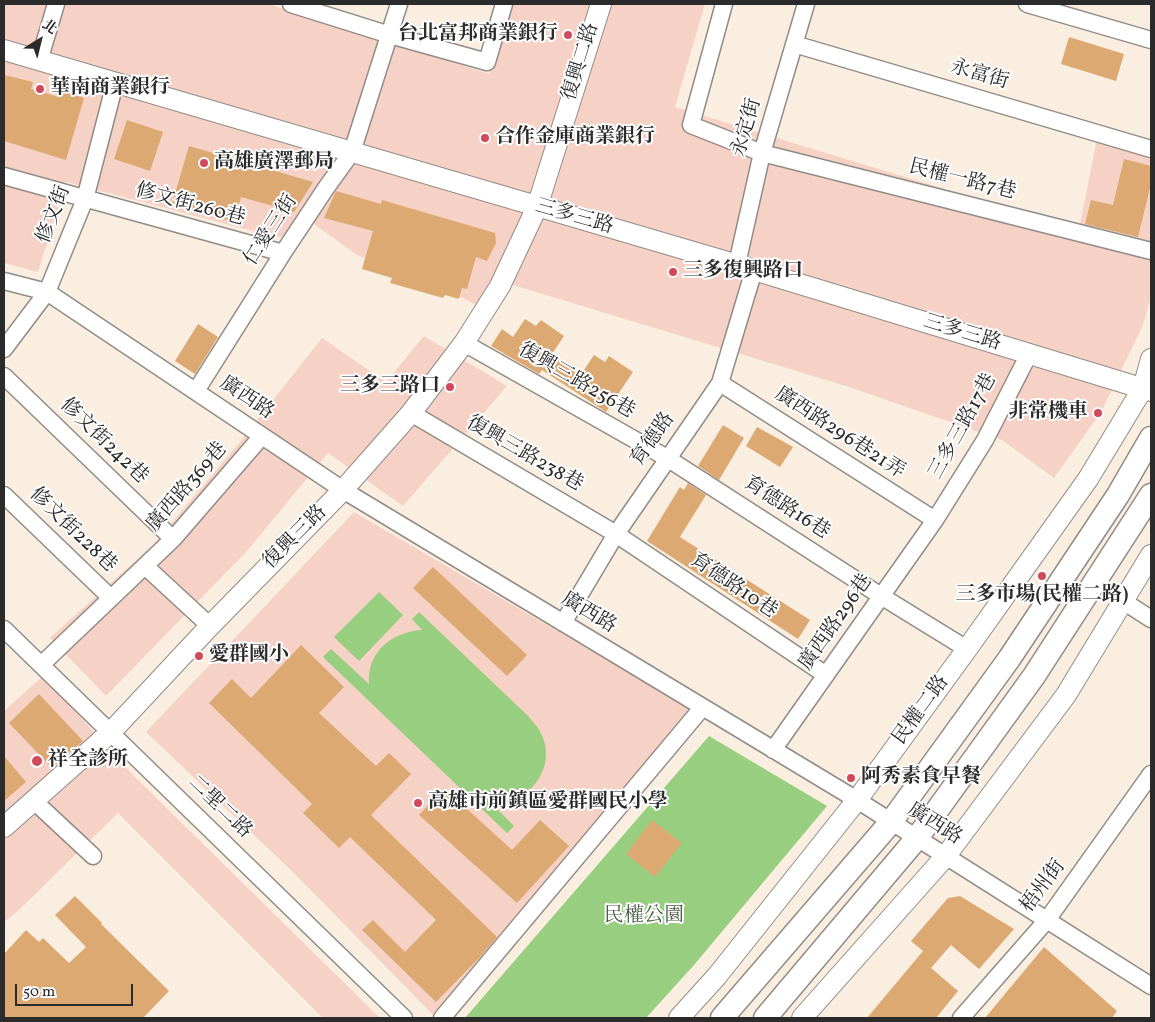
<!DOCTYPE html>
<html>
<head>
<meta charset="utf-8">
<style>
  body { margin:0 }
  #map { position:relative; width:1155px; height:1022px; overflow:hidden; background:#faeee1; font-family:Vollkorn,"Noto Serif TC",serif }
  canvas { display:block }
  .frame { position:absolute; inset:0; border:5px solid #2b2b2b; pointer-events:none }
  .north { position:absolute; left:15px; top:15px; width:50px; height:50px; -webkit-text-stroke:4px #fff; paint-order:stroke; rotate:36deg; font-size:14px; font-weight:700; line-height:20px; text-align:center; color:#2b2b2b }
  .north::after { content:''; display:block; margin:auto; width:18px; height:22px; background:#2b2b2b; clip-path:polygon(50% 0,100% 100%,50% 72%,0 100%) }
  .scale { position:absolute; left:15px; top:984px; width:118px; height:22px; box-sizing:border-box; border:2px solid #2b2b2b; border-top:0; padding-left:6px; font-size:15px; line-height:18px; white-space:nowrap; color:#2b2b2b; -webkit-text-stroke:4px #fff; paint-order:stroke }
</style>
</head>
<body>
<div id="map">
<canvas width="1155" height="1022"></canvas>
<div class="frame"></div>
<div class="north">北</div>
<div class="scale">50 m</div>
</div>
<script>
const context = document.querySelector('canvas').getContext('2d');
context.lineJoin = 'round';
function fill(path, color) { context.fillStyle = color; context.fill(path, 'evenodd'); }
function stroke(path, color, width, dash) { context.strokeStyle = color; context.lineWidth = width; context.lineCap = dash ? 'butt' : 'round'; context.setLineDash(dash || []); context.stroke(path); }
function write(font, color, halo, rows, align = 'center') {
  context.font = font + ' Vollkorn,"Noto Serif TC",serif'; context.lineWidth = 4; context.setLineDash([]); context.textBaseline = 'middle'; context.strokeStyle = halo; context.fillStyle = color; for (const [text, x, y, turn = 0] of rows) {
    context.save(); context.translate(x, y); context.rotate((+turn || 0) * Math.PI / 180); context.textAlign = isNaN(turn) ? turn : align; if (halo) context.strokeText(text, 0, 0); context.fillText(text, 0, 0); context.restore();
  }
}
fill(new Path2D(`
  M4,4h264l221,70 20,-70h196l-30,103 404,123 20,-102 52,15v153l-8,29 -42,87 -47,66 -52,-38 -153,-53 -336,-102 -16,-5 -19,26 -30,-16 -91,-35 -43,-31 -14,17 -40,-8 -194,-51 -28,90 -34,-9z
  M424,336l83,50 -104,120 -75,-53 -82,99 -140,144 -56,-58 103,-93 87,-103 82,-104 64,44z
  M354,512l338,198 -256,308 -141,-144 -149,-142z
  M43,676l89,98 248,244h-57l-205,-205 -99,97 -15,12v-211z`), '#f6d1c5');
fill(new Path2D(`
  M379,592l24,23 -44,46 -25,-24z
  M419,612l109,104c3,4 7,8 10,12 23,36 -7,76 -46,76l22,22 -7,7 -184,-176 8,-8 38,35c-2,-33 23,-52 53,-54l-10,-11z
  M709,736l118,70 -133,159 -48,53h-181z`), '#97ce7f');
fill(new Path2D(`
  M1069,37l55,17 -8,27 -55,-17z
  M4,75l29,7 -2,7 28,8 2,-6 23,7 -18,62 -62,-19z
  M127,120l36,12 -13,39 -36,-12z
  M189,146l124,36 -19,30 -53,-15 -7,25 -62,-18z
  M1124,159l27,7v18l-13,53 -53,-13 6,-24 22,5z
  M336,191l45,13 1,-4 113,33 1,10 -9,18 -11,-4 -9,32 -5,-1 -3,11 -14,-4 -2,3 -53,-15 2,-5 -30,-9 11,-38 -49,-13z
  M525,319l11,7 5,-6 23,16 -12,18 30,19 12,-18 11,7 4,-6 24,16 -27,40 -64,-42 -3,4 -48,-28 11,-17 11,8z
  M198,324l20,13 -23,37 -20,-13z
  M723,425l21,13 -25,42 -21,-14z
  M757,427l36,20 -13,20 -34,-21z
  M688,483l18,12 -26,42 130,83 -12,19 -151,-98 33,-54 4,3z
  M433,567l94,88 -20,21 -94,-88z
  M301,645l43,42 -25,26 57,53 13,-13 22,21 -40,41 126,122 -16,19 -45,46 -74,-72 11,-10 32,32 31,-32 -86,-83 -11,11 -36,-35 9,-9 -103,-101 23,-24 19,19z
  M39,694l44,47 -31,27 -43,-45z
  M4,756l22,26 -22,19z
  M444,788l68,62 28,-30 29,26 -52,57 -98,-88z
  M652,820l30,23 -27,34 -29,-23z
  M75,896l27,27 -1,1 68,67 -26,27h-139v-64l22,-24 13,12 4,-4 26,25 17,-16 -31,-32z
  M960,896l54,33 -35,40 -28,-24 -20,23 27,23 -22,27h-69l56,-67 -12,-10 37,-43z
  M1044,947l73,64 -5,7h-127z`), '#dca972');
const minor = new Path2D(`
  M291,4l99,31 97,27 17,-58
  M724,4l-33,121 71,28 389,98
  M1027,4l124,36
  M794,44l357,105
  M39,61l17,-57
  M4,176l279,77
  M737,264l25,-111 44,-149
  M4,281l43,11 296,198 514,310 294,186
  M464,343l203,115 214,138 86,53
  M4,349l43,-57 38,-93 30,-116
  M4,376l169,163
  M720,383l215,137
  M196,391l87,-138 43,-65 26,-36 47,-148
  M411,413l205,121 210,141
  M4,495l107,103
  M145,566l65,60
  M1123,601l28,18
  M563,623l53,-89 104,-151 34,-113
  M4,629l400,389
  M41,665l132,-126 89,-103
  M773,750l162,-230 50,-80 44,-86
  M34,801l59,55
  M442,1018l260,-310
  M961,1018l86,-98 104,-146`);
const tertiary = new Path2D(`
  M4,50l717,210 430,131
  M4,827l107,-95 99,-106 133,-136 68,-77 53,-70 36,-57 37,-79 64,-203
  M679,1018l38,-42 140,-176 110,-151 121,-170 55,-91 8,-29
  M802,1018l143,-161 121,-162 85,-140`);
const secondary = new Path2D(`
  M722,1018l169,-196 118,-163 109,-164 33,-57
  M765,1018l152,-180 117,-162 117,-181`);
stroke(minor, '#928c86', 19);
stroke(tertiary, '#928c86', 22);
stroke(secondary, '#928c86', 25);
stroke(minor, '#fff', 16);
stroke(tertiary, '#fff', 20);
stroke(secondary, '#fff', 22);
for (const [x, y, r, color] of [
  [568,35,5,"#d1495b"],
  [40,89,5,"#d1495b"],
  [485,138,5,"#d1495b"],
  [204,163,5,"#d1495b"],
  [673,272,5,"#d1495b"],
  [450,387,5,"#d1495b"],
  [1098,413,5,"#d1495b"],
  [1042,576,5,"#d1495b"],
  [199,656,5,"#d1495b"],
  [37,761,6,"#d1495b"],
  [851,778,5,"#d1495b"],
  [418,803,5,"#d1495b"]
]) { const dot = new Path2D(); dot.arc(x, y, r, 0, 2 * Math.PI); context.fillStyle = color; context.fill(dot); stroke(dot, '#fff', 2); }
write('bold 20px', '#2b2b2b', '#fff', [
  ["台北富邦商業銀行",558,35,"right"],
  ["華南商業銀行",50,89],
  ["合作金庫商業銀行",495,138],
  ["高雄廣澤郵局",214,163],
  ["三多復興路口",683,272],
  ["三多三路口",440,387,"right"],
  ["非常機車",1088,413,"right"],
  ["三多市場(民權二路)",1042,596,"center"],
  ["愛群國小",209,656],
  ["祥全診所",48,761],
  ["阿秀素食早餐",861,778],
  ["高雄市前鎮區愛群國民小學",428,803]
], 'left');
write('20px', '#2b2b2b', '#fff', [
  ["復興二路",582,62,-73],
  ["永富街",979,76,16],
  ["永定街",748,128,-74],
  ["民權一路7巷",962,181,14],
  ["修文街260巷",190,206,15],
  ["修文街",55,215,-69],
  ["三多三路",574,218,16],
  ["仁愛三街",272,231,-57],
  ["三多三路",962,334,17],
  ["復興三路256巷",576,382,30],
  ["廣西路",246,399,34],
  ["三多三路17巷",964,427,-61],
  ["廣西路296巷21弄",839,434,33],
  ["育德路",654,440,-55],
  ["修文街242巷",103,442,44],
  ["復興三路238巷",524,455,30],
  ["廣西路369巷",188,488,-49],
  ["育德路16巷",786,509,33],
  ["修文街228巷",72,531,44],
  ["復興三路",296,538,-45],
  ["育德路10巷",733,587,34],
  ["廣西路",588,614,31],
  ["廣西路296巷",837,623,-55],
  ["民權二路",922,711,-54],
  ["二聖二路",219,808,44],
  ["廣西路",934,825,32],
  ["梧州街",1044,887,-53]
]);
write('20px', '#4b5c44', '#fff', [
  ["民權公園",644,917]
]);
</script>
</body>
</html>
